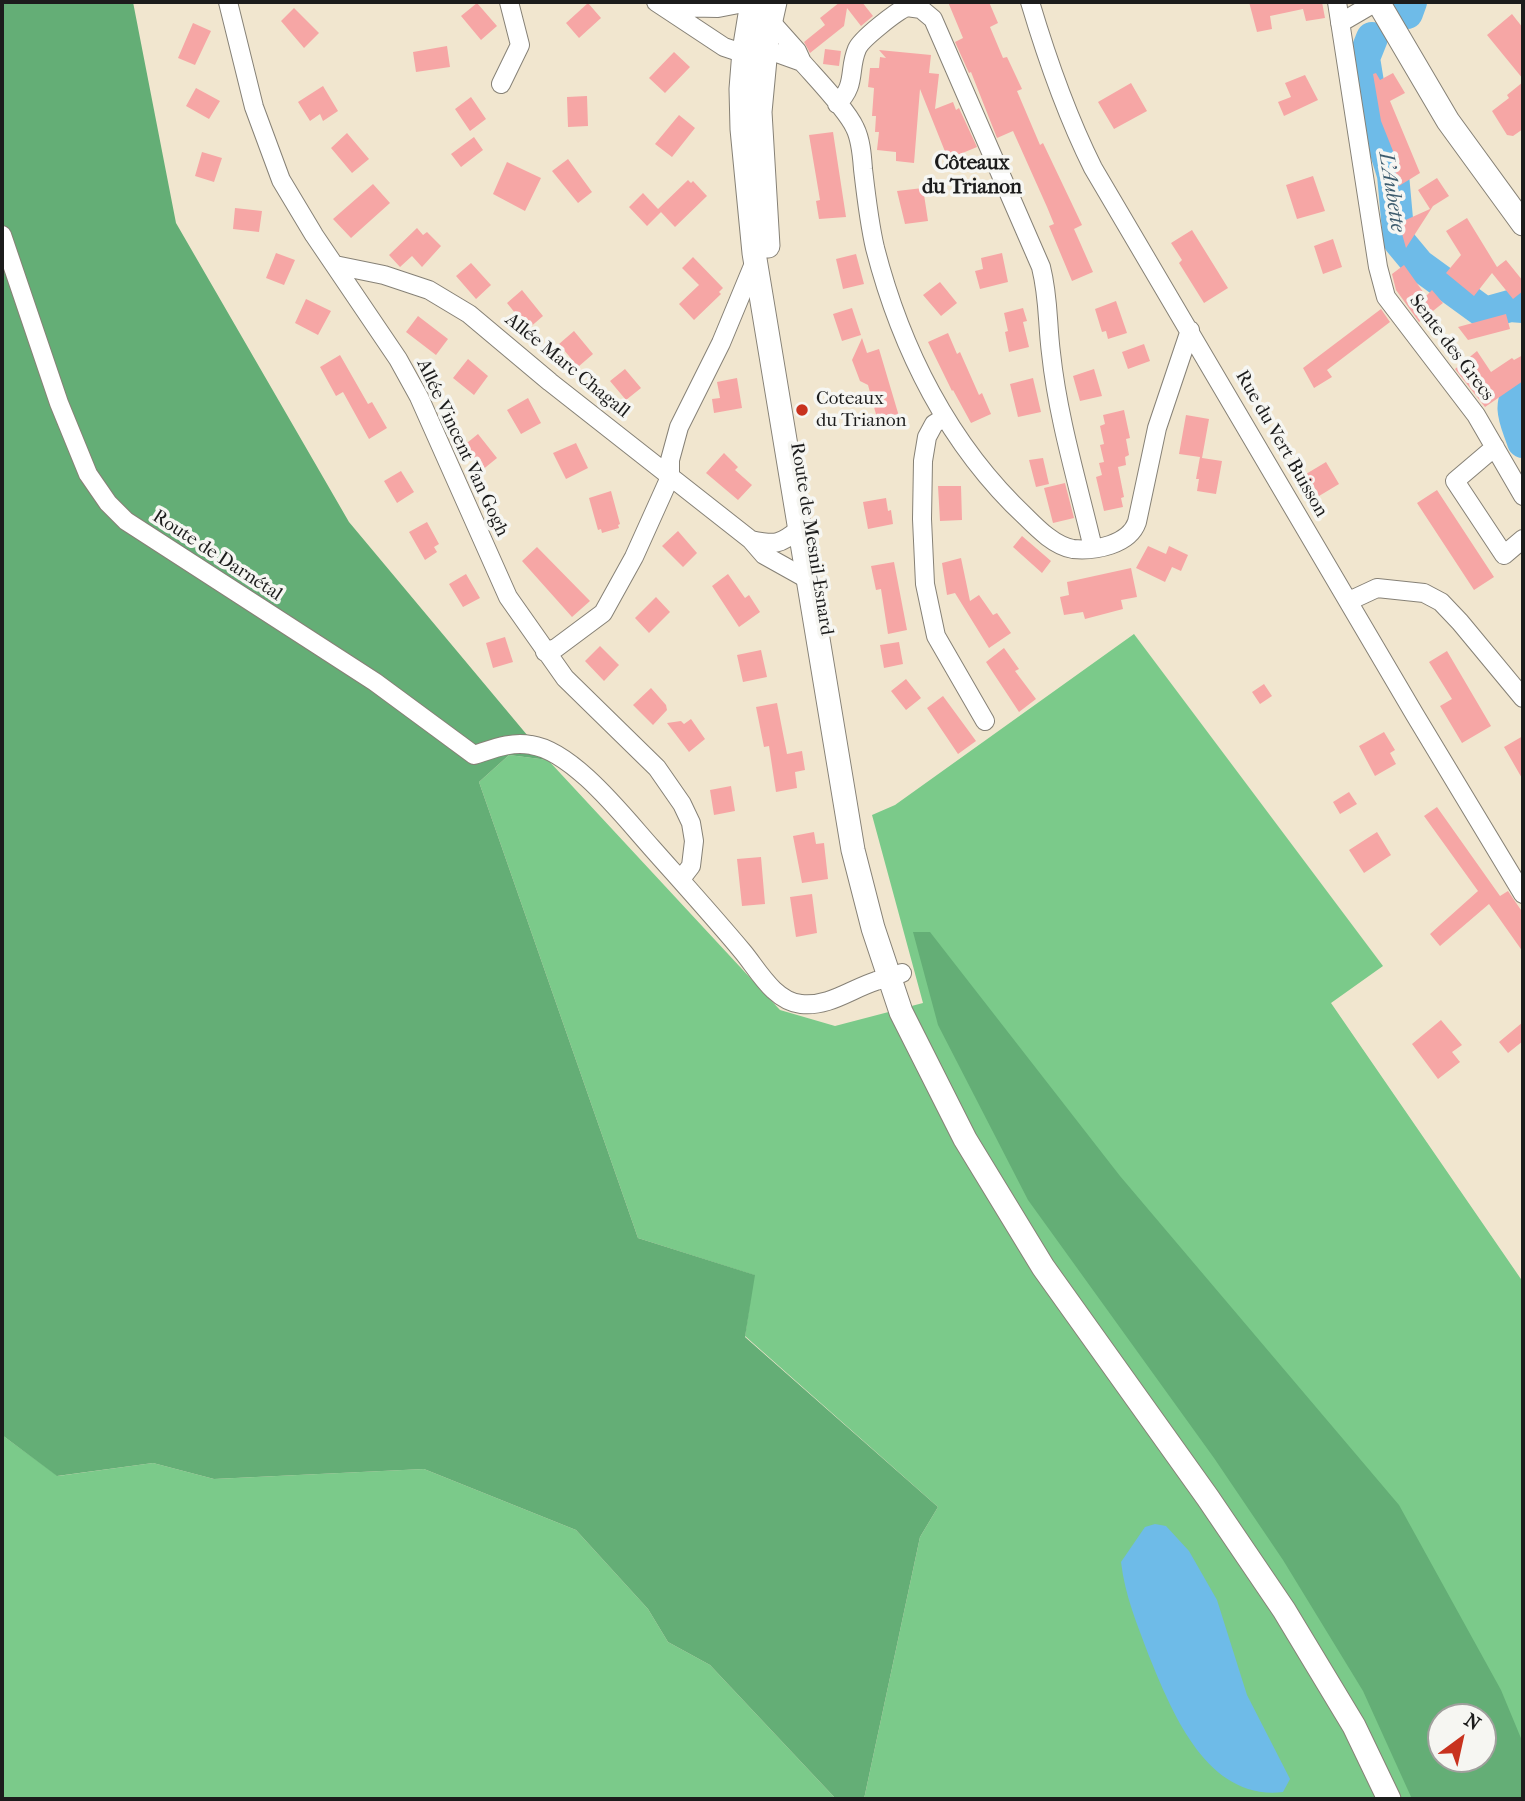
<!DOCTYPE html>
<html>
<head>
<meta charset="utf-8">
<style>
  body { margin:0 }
  #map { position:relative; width:1525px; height:1801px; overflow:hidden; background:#f1e6cf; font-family:"IM FELL French Canon",serif }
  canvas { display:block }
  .frame { position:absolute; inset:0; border:4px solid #1c1c1c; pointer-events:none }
  .north { position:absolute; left:1427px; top:1703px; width:70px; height:70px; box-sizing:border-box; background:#f6f6f2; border:2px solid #9f9f9c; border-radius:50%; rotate:33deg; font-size:19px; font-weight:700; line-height:28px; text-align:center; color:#1c1c1c }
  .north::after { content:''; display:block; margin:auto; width:24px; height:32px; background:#c8321e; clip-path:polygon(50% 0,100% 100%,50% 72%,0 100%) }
</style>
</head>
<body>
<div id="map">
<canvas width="1525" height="1801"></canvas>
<div class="frame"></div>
<div class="north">N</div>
</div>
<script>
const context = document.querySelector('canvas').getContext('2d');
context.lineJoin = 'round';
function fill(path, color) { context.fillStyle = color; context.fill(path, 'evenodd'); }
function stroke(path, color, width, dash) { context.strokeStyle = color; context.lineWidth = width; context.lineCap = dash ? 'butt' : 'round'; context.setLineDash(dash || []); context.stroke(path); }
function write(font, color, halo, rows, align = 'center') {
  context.font = font + ' "IM FELL French Canon",serif'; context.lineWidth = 7; context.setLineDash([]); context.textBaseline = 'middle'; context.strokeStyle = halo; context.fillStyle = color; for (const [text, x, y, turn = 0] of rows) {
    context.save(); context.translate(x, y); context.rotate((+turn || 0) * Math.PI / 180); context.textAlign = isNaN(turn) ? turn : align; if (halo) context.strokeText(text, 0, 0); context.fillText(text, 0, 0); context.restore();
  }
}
fill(new Path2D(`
  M1134,634l249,332 -52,37 192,279v517h-659l56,-262 18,-30 -193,-171 9,-61 -116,-37 -159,-456 30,-27 39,5 232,250 55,16 88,-23 -51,-188 23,-10zM1441,1717h42v42h-42z
  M2,1435l56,41 95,-13 61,16 210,-10 152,61 72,79 20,33 42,23 126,134h-834z`), '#7bca8a');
fill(new Path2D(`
  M2,2h131l43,221 173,299 199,238 -39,-5 -30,27 159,456 117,37 -10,62 193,170 -18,30 -56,262h-28l-126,-134 -42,-23 -20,-33 -72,-79 -152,-61 -210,10 -61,-16 -96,13 -55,-41z
  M913,932h17l190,244 279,329 102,185 22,53v56h-111l-49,-108 -80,-131 -69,-102 -186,-258 -90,-175zM1441,1717h42v42h-42z`), '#64ae76');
fill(new Path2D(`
  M1155,1524l11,2 23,25 28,49 30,95 43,84 -7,13c-76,9 -111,-80 -134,-136 -12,-32 -24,-60 -28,-94l24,-35z`), '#6ebbe8');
stroke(new Path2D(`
  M1407,13l4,-11
  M1372,38l-8,20 8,49 21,68 6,66 20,24 66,48 25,-7 13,1
  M1523,388c-18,16 -6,35 0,54`), '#6ebbe8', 32);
fill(new Path2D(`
  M840,2h22l11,14 -12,10 -14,-18 -3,18 -34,27 -6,-11 21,-17 -5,-7z
  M948,2h41l9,21 -8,4 13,31 4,-1 15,32 -5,2 23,54 3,-2 39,82 -8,4 19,43 -21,9 -23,-55 5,-2 -7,-17 -34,-76 -16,7 -26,-66 -2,1 -14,-31 8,-4z
  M1249,2h73l3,16 -19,3 -3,-12 -33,7 2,13 -15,3z
  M477,3l20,23 -16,14 -20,-24z
  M588,3l13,15 -22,20 -13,-15z
  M294,8l25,25 -15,15 -23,-27z
  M1512,14l11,14v51l-36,-44z
  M193,23l18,8 -16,34 -17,-7z
  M447,46l3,21 -34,5 -3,-20z
  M825,49l16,2 -2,15 -16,-2z
  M879,50l52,5 -2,18 10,1 -4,35 18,-7 3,8 3,-2 18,39 -29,12 -28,-70 -6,74 -18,-2v-9l-19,-2 2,-18h-4l1,-16h-4l2,-28 -6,-1 2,-19h9l1,-11 6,1z
  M674,52l16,15 -25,26 -16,-15z
  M1376,73l4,7 13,-7 12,20 -15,8 30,72 -21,13 -6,-24 4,-1 -16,-40 -8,-47z
  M1305,75l13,25 -34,16 -6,-14 13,-5 -6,-14z
  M1523,82v47l-10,7 -6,-1 -15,-24 17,-13 -2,-3z
  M1131,83l16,28 -33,18 -16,-27z
  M323,86l15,25 -15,10 -3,-7 -10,7 -12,-19z
  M196,88l24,13 -11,18 -23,-13z
  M587,96l1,30 -20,1 -1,-30z
  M471,97l15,22 -16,12 -15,-22z
  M679,115l16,13 -23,29 -17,-13z
  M833,132l13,85 -27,2 -3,-18 4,-1 -11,-65z
  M347,133l22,26 -17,14 -21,-25z
  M474,137l9,13 -22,17 -10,-13z
  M202,152l20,6 -8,24 -19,-6z
  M568,159l24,33 -14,11 -26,-32z
  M507,162l34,16 -16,33 -32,-17z
  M1313,176l12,35 -28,8 -11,-34z
  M1437,178l12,18 -16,10 -27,42 -7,-25 31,-14 -12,-19z
  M688,180l3,3 2,-2 14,15 -32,31 -15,-16 1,1 -14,14 -18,-19 14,-14 15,16z
  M373,184l17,19 -39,35 -18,-19z
  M923,188l5,33 -23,3 -8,-33z
  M235,208l27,3 -3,21 -26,-3z
  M1467,218l30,49 9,-7 17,21v10l-10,8 -21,-26 -18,23 -28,-23 15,-18 -15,-24z
  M417,228l6,7 4,-3 14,14 -19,21 -10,-11 -12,11 -11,-12z
  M1192,230l36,58 -24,15 -25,-40 3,-3 -11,-17z
  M1333,239l9,28 -19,7 -9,-28z
  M276,253l19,7 -11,25 -18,-7z
  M1002,253l6,29 -28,7 -5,-18 8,-2 -2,-11z
  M856,254l8,30 -21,5 -7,-30z
  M693,257l30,31 -4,4 2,2 -27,26 -15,-16 20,-19 -17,-17z
  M471,263l20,22 -15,14 -20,-23z
  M1404,265l22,31 6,-6 11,13 -24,19 -23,-32 -4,-16z
  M940,282l17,21 -16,13 -18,-21z
  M522,290l21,26 -15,13 -21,-26z
  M306,299l25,12 -13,24 -23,-12z
  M1116,301l11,32 -19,6 -2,-8 -4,1 -7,-23z
  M852,308l9,27 -19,6 -9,-27z
  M1023,308l4,13 -4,1 6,25 -20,5 -4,-20 3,-1 -4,-18z
  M1381,309l9,13 -63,48 5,7 -18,11 -11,-20z
  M1506,314l4,15 -42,11 -10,-13z
  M418,316l30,23 -12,16 -30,-23z
  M574,331l19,23 -15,13 -19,-23z
  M948,333l9,21 3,-2 19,43 3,-2 9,21 -20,9 -18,-33 -1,1 -24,-49z
  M862,338l5,15 12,-4 22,74 -21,6 -12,-44 -8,-4 -8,-21z
  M1144,344l6,17 -22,8 -6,-17z
  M1477,351l14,21 21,-14 2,2 9,-5v26l-38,26 -30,-38z
  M340,355l28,49 4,-2 15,26 -18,11 -26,-47 -7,4 -16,-29z
  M468,359l20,17 -14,19 -21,-17z
  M625,369l16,19 -15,12 -16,-19z
  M1094,369l8,27 -22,5 -7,-25z
  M737,378l5,30 -28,5 -2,-14 8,-1 -3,-16z
  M1033,378l8,34 -23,5 -8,-33z
  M528,398l13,25 -20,11 -14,-24z
  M1124,410l6,28 -4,1 3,16 -4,2 1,8 -8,2 6,30 -3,1 2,9 -19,4 -8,-34 6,-2 -3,-12 5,-1 -4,-17 4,-1 -4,-18 5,-2 -2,-9z
  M1186,415l23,4 -7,39 20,3 -6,33 -19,-3 2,-12h-3l4,-22 -21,-3z
  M478,434l19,24 -16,13 -19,-24z
  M576,443l12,25 -22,11 -13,-26z
  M724,453l14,14 -3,3 17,15 -14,15 -32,-27z
  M1043,458l6,26 -13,3 -7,-27z
  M1326,462l13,22 -20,12 -13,-22z
  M401,471l13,21 -17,11 -13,-22z
  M1065,483l9,35 -21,5 -9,-35z
  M938,486h23l1,34 -22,1z
  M1437,490l57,87 -20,13 -57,-87z
  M611,491l9,33 -2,1 1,3 -17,5 -1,-4 -3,1 -9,-32z
  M886,498l2,13 3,-1 2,14 -25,5 -5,-27z
  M427,522l12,22 -5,3 3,5 -12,8 -16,-28z
  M678,531l19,22 -14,14 -21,-21z
  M1022,536l29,25 -9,12 -29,-26z
  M1148,546l18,8 3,-8 19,9 -7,16 -9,-4 -7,15 -29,-14z
  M537,547l53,54 -18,16 -50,-56z
  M961,558l9,43 9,-6 14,20 4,-2 14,20 -22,15 -34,-55 -8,2 -5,-32z
  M894,562l13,68 -19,4 -7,-45 -5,1 -5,-24z
  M1131,568l6,29 -16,3 2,9 -38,10 -2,-7 -19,3 -4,-18 9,-2 -2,-13z
  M466,574l14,24 -17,9 -14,-23z
  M728,574l17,24 4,-3 11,17 -21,15 -27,-41z
  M656,597l14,15 -21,21 -14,-15z
  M505,637l8,25 -20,6 -7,-25z
  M899,642l4,22 -19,4 -4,-23z
  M600,646l19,19 -15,16 -19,-20z
  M1004,648l15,21 -4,2 21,28 -17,13 -33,-50z
  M761,650l6,27 -24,5 -6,-27z
  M1447,651l44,75 -29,17 -22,-37 12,-7 -23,-37z
  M906,679l15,19 -15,12 -15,-19z
  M1264,684l8,12 -12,8 -8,-12z
  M651,688l15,17 1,5 -14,15 -20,-20z
  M943,696l33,45 -18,13 -31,-46z
  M777,703l10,51 15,-3 3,19 -10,2 2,16 -21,4 -7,-46 -5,1 -8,-40z
  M691,719l14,20 -16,13 -22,-29 14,-2 3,3z
  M1384,732l11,18 -5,3 6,11 -21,12 -16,-30z
  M1523,736v44l-19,-33z
  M731,786l4,25 -21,4 -4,-25z
  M1349,792l8,12 -17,10 -7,-12z
  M1437,807l63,89 8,-5 15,22v39l-34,-48 -49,42 -10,-12 48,-43 -54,-75z
  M814,832l2,12 8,-1 4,36 -26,4 -9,-47z
  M1377,832l14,23 -27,18 -15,-23z
  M761,857l4,47 -23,2 -5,-47z
  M812,894l5,39 -21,4 -6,-40z
  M1441,1020l21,25 -10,7 8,10 -22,17 -26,-35z
  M1523,1022v19l-15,12 -9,-11z`), '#f6a6a5');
const minor = new Path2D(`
  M228,2l26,105 27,73 33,55 84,124 21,38 89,200 57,81 92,90 25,36 9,19 3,18 -3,25 -10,13
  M656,2l68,45 12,4 41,2 25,9
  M1030,2c17,57 36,112 63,166l322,547 108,179
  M1337,2l41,265 8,30 90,118 47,81
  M665,7l53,1 31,-6
  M907,7l14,2 12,10 108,248c8,32 6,55 10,86 7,66 27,131 42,195
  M764,14l33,37 5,11c14,16 45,48 53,66 6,12 7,28 8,41 3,26 6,53 12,79 26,101 74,197 151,269 13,13 29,29 47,32 22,2 56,-4 64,-27l20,-94 33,-98
  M1340,23l36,-21
  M501,84l19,-39 -11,-43
  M837,104c20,-19 11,-34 20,-55 4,-10 40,-38 50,-42l1,-5
  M2,235l57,168 29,71 20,29 18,18 249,161 99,73c19,-6 37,-14 57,-10 42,6 93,72 120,102 31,35 62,69 92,105 15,18 31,49 58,52 28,3 50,-15 75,-23 8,-3 17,-5 26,-8
  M335,265l49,10 45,15 40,24 81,68 201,158 13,15 43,24
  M945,417l-11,7 -7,13 -4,24 -1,58 3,65 11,52 49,85
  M1495,447l-40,34 49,74 19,-16
  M751,540c24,5 29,5 48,-11
  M1349,601l28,-13 47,5 17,9 19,20 63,76
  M545,652l11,-4 47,-35 31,-56 36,-80v-17l9,-33 42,-84 34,-82`);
const major = new Path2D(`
  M752,2l-8,49 -3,38 1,40 12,124 99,597 20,78 28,84 64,127 78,128 165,231 76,112 70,116 35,73
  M1378,2l70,119 75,103
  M768,246l-8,-134 7,-74 8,-36`);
stroke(minor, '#868176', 20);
stroke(major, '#868176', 25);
stroke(minor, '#fff', 18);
stroke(major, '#fff', 23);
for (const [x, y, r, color] of [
  [802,410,7,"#c8321e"]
]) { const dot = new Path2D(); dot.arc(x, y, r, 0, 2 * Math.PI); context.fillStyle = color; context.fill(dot); stroke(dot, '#f6f6f2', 2.5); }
write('19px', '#1c1c1c', '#f6f6f2', [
  ["Sente des Grecs",1451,348,53],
  ["Allée Marc Chagall",567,366,39],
  ["Rue du Vert Buisson",1281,444,60],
  ["Allée Vincent Van Gogh",462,448,65],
  ["Route de Mesnil-Esnard",811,539,81],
  ["Route de Darnétal",217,556,33]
]);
write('19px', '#1c1c1c', '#f6f6f2', [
  ["Coteaux",816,399],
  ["du Trianon",816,421]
], 'left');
write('bold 21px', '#1c1c1c', '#f6f6f2', [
  ["Côteaux",972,164],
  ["du Trianon",972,188]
]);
write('italic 21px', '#3d5c6e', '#f6f6f2', [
  ["L'Aubette",1391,192,81]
]);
</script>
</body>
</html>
